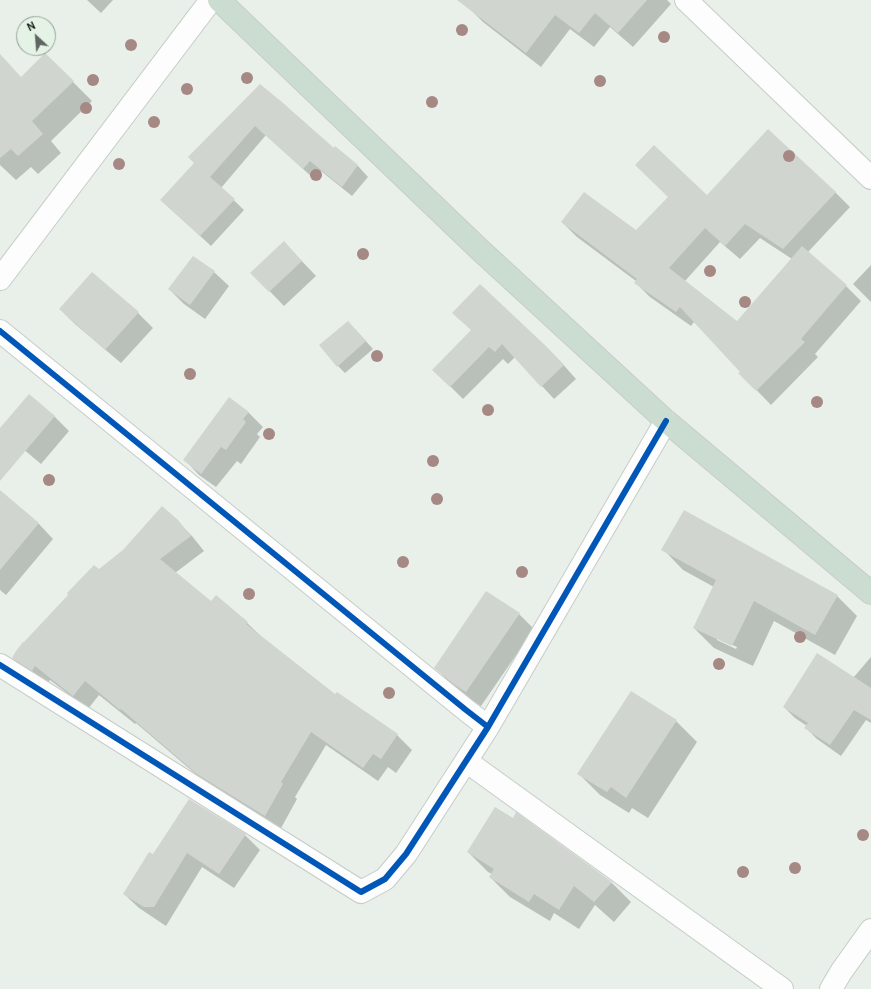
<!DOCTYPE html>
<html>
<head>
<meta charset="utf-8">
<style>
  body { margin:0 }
  #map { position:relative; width:871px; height:989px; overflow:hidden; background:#e8f0e9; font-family:Cabin,sans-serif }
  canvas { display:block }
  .north { position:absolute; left:16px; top:16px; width:40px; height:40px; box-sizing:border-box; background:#e5f3e7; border:1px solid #939d94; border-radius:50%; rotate:334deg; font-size:11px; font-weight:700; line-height:16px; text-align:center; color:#171c18 }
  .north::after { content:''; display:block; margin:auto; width:14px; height:18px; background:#606661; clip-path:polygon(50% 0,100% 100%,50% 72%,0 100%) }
</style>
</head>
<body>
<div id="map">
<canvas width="871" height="989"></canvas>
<div class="north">N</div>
</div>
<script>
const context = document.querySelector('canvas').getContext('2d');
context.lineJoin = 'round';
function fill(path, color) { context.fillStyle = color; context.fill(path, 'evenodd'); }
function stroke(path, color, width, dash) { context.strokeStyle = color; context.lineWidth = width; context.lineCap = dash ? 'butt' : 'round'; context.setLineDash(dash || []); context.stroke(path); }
fill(new Path2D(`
  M87,0h26l-12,13z
  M475,0h192l4,4 -38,43 -23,-20 -16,20 -24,-18 -29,38 -58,-45 -14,-14z
  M45,54l47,47 -41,40 10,12 -23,21 -7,-7 -15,13 -16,-15v-94l22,7z
  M260,86l74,63 1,-1 23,18 10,11 -16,19 -31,-25 -7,8 -48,-44 -45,53 23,22 -33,36 -39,-36 23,-46z
  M835,192l15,15 -42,45 38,34 15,15 -46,53 3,3 -47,48 -31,-32 1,-1 -47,-50 -3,4 -41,-29 -15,-15 1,-1 -59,-44 -15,-15 74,9 71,-34zM760,238l32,21 -55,63 -52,-41 35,-39 20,17z
  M298,257l18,19 -32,30 -32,-33z
  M871,265v37l-18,-18z
  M214,272l15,14 -24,33 -21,-15 -15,-15z
  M60,309l78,4 15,15 -32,35 -46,-39z
  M355,329l18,20 -28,24 -7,-7z
  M472,331l88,30 16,18 -22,20 -39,-42 -7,7 -5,-5 -40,40 -29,-29z
  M248,412l15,15 -6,7 3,3 -19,27 -4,-3 -21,26 -17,-12 -14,-15z
  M54,416l15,15 -28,33 -25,-21z
  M0,492l39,32 14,15 -47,56 -6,-5z
  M177,521l15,15 12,15 -29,22 36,29 5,-6 31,27 15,14 73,58 2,-2 60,42 15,15 -16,23 -8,-6 -10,14 -52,-36 -31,52 2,2 -17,31 -68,-42 -76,-65 -1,1 -36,-29 -11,14 -38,-29 -3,4 -20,-12 -14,-14 86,-88z
  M663,549l174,47 20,20 -22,39 -61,-34 -21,45 -39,-18 -20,-20 20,-41 -31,-17zM717,638l20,9 -1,2 -19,-9z
  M519,614l15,15 -53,77 -10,-6 -21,-17 -14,-15z
  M871,657v66l-5,-3 -25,36 -24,-17 -11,-11 1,-2 -12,-8 -11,-11 69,-29z
  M676,721l21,21 -49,76 -16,-10 -3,5 -29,-18 -21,-21z
  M245,835l15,15 -26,38 -32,-21 -36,59 -27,-18 -15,-14 29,-38z
  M468,852l143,30 20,20 -17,20 -19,-17 -16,24 -25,-16 -4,8 -40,-24 -20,-20 2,-3 -4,-2z`), '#0003');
fill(new Path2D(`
  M457,0h190l-29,33 -23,-20 -16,20 -24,-18 -29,38z
  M45,53l29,28 -42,40 11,13 -25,22 -7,-7 -11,9v-104l21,23z
  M260,84l23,19 51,45 1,-2 23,19 -16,22 -32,-26 -7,8 -48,-43 -45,51 25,22 -35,37 -40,-36 34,-37 -6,-6z
  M768,129l68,63 -53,57 -38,-25 -20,22 -20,-18 -36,40 68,53 65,-75 45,39 -46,54 4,3 -49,49 -18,-18 2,-1 -60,-65 -4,5 -42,-29 3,-4 -76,-57 23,-30 52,38 32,-33 -33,-32 19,-20 53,50z
  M284,241l18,20 -33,31 -19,-19z
  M193,256l22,15 -25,34 -22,-16z
  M92,272l47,40 -34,38 -46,-41z
  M480,284l67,63 17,18 -23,22 -39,-43 -7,8 -6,-5 -39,40 -18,-17 39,-40 -19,-17z
  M348,321l18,20 -29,26 -18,-22z
  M29,394l26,22 -55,65v-53z
  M229,397l20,15 -6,7 3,3 -20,28 -5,-3 -20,27 -18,-14z
  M0,490l39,33 -39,47z
  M162,506l16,14 13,16 -31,23 51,42 5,-6 32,27 -2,2 89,70 2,-2 61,42 -17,25 -8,-5 -10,14 -52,-36 -30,50 2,2 -18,32 -68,-42 -76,-65 -1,1 -35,-29 -12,15 -38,-30 -3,5 -20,-13 4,-7 7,-9h1l44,-47 -1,-2 27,-28 5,4 24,-19z
  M684,510l154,85 -23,40 -61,-34 -22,45 -39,-18 23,-48 -55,-30z
  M486,591l34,22 -54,79 -11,-7 -21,-17z
  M817,653l54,35v32l-17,-10 -24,35 -26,-17 4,-5 -25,-16z
  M631,691l46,29 -51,78 -15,-11 -4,5 -30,-18z
  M189,799l57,35 -27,40 -32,-21 -33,54h-10l-21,-13 26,-42 4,2z
  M495,807l18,11 3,-6 96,70 -18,20 -20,-16 -15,24 -25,-16 -5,8 -40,-25 5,-8 -27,-17z`), '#d0d5d0');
const minor = new Path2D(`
  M686,0l185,178
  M0,279l211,-279
  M0,331l466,379 22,17
  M0,665l361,227 24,-13 21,-25 82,-127 178,-306
  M466,761l316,228
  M831,989l10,-17 30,-42`);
const highway = new Path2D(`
  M219,0l260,249 187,172 205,172`);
stroke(minor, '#c6ccc7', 24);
stroke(highway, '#c9ccc9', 24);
stroke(minor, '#fcfdfc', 22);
stroke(highway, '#cbddd0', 22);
stroke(new Path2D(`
  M0,331l466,379 22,17
  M0,665l361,227 24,-13 21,-25 82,-127 178,-306`), '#0057b8', 6);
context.fillStyle = '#a68884';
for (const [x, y] of [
  [462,30],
  [664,37],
  [131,45],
  [247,78],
  [93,80],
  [600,81],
  [187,89],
  [432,102],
  [86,108],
  [154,122],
  [789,156],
  [119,164],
  [316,175],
  [363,254],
  [710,271],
  [745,302],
  [377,356],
  [190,374],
  [817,402],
  [488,410],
  [269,434],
  [433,461],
  [49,480],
  [437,499],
  [403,562],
  [522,572],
  [249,594],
  [800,637],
  [719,664],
  [389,693],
  [863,835],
  [795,868],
  [743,872]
]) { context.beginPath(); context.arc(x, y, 6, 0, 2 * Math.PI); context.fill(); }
</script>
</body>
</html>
